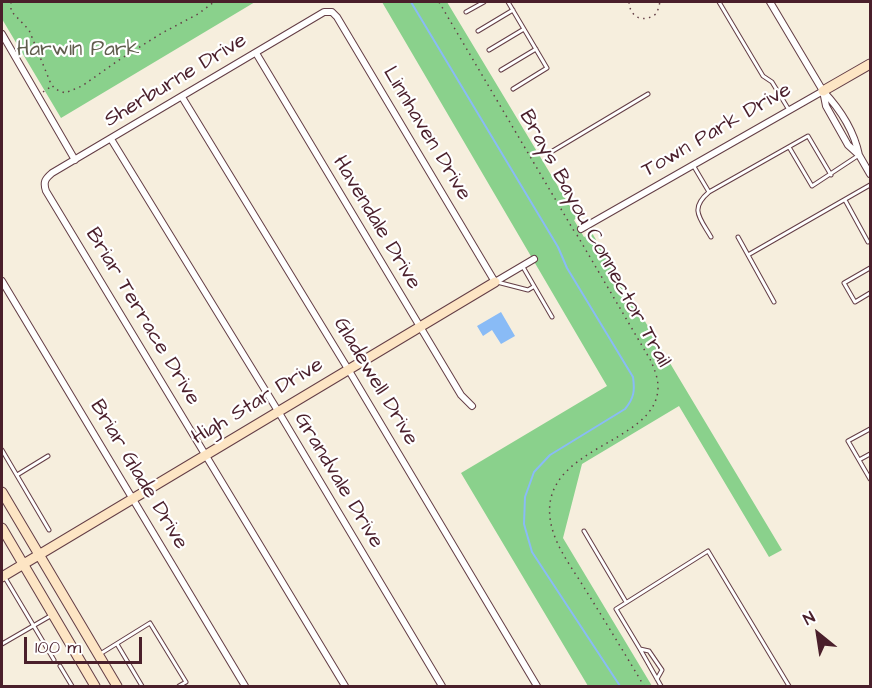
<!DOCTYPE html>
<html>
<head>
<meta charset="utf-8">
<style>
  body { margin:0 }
  #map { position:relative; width:872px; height:688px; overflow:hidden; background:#f6eedd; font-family:"Architects Daughter",sans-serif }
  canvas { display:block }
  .frame { position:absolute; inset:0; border:3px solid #4a1f2b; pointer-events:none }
  .north { position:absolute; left:788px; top:604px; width:60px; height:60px; -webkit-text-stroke:4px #fff; paint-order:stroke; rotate:330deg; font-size:16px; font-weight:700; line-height:24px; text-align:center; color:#4a1f2b }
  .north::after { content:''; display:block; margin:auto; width:21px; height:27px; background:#4a1f2b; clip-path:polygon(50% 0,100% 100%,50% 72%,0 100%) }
  .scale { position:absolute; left:24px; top:637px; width:118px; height:27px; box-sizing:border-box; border:3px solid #4a1f2b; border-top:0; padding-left:8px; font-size:18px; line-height:21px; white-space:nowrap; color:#4a1f2b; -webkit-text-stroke:4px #fff; paint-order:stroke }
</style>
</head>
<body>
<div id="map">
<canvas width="872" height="688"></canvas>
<div class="frame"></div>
<div class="north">N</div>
<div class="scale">100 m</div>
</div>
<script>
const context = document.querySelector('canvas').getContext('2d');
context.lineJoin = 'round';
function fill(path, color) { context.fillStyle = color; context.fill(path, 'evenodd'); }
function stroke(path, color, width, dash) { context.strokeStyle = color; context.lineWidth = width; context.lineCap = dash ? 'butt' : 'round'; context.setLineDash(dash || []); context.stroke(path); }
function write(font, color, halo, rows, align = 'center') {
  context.font = font + ' "Architects Daughter",sans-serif'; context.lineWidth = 4.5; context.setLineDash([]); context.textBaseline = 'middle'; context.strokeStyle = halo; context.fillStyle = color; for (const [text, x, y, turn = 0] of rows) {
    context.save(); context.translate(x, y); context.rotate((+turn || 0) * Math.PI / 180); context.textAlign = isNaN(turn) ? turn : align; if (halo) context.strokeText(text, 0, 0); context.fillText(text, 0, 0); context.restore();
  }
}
fill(new Path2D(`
  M2,2h253l-194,116 -59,-99z
  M382,2h65l130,216 -3,2 10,17 8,-4 190,317 -13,7 -90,-151 -97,58 -19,74 89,148h-64l-127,-213 146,-87z`), '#8ad18c');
fill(new Path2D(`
  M501,312l14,24 -14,8 -9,-14 -9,6 -6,-10z`), '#89bbf6');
stroke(new Path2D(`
  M411,2l147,245 9,21 66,109c2,14 1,21 -8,32l-75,46 -16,17 -9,25 -1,27 8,28 88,134`), '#89bbf6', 2);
const lane = new Path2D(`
  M508,2l39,66 -34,21
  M719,2l44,74 9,6 17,28
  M466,12l18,-10
  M478,31l35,-21
  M489,50l35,-21
  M501,70l35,-21
  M789,147l23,39 47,-31
  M551,152l97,-58
  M693,165l16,27
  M845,200l23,42
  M711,237c-11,-19 -22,-28 -2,-45l99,-56 23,39
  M738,237l36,65
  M748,255l122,-70
  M523,267l29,50
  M870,268l-26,15 11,19 15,-9
  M497,282l31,8 5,-3
  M870,429l-22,12 22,38
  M2,450l47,80
  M859,460l11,-6
  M17,475l31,-19
  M584,531l42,71
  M4,576l50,84
  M2,644l50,-29
  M117,644l25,42
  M640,649l21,37
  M100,654l50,-31 36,59 -7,4
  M60,666l12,20
  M657,679l5,-9 -13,-19 -9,-2 -24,-40 92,-58 81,135`);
const street = new Path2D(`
  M770,2l53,89c17,18 31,40 36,64
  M2,34l73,126
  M256,53l205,342 11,11
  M823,91l3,15 22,39 11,10 11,19
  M182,97l166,272 189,317
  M111,139l167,272 164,275
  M581,229l242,-138
  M2,281l243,405
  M345,686l-299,-495c-3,-9 -1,-12 6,-18l272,-161h8l5,5 158,265 39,-23`);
const secondary = new Path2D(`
  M823,91l47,-27
  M2,492l115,194
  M2,528l93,158
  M2,577l493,-295`);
stroke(lane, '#643e46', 5);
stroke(street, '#643e46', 8);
stroke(secondary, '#643e46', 11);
stroke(new Path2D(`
  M11,2v9l18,19 22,54 4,5 10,4 17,-7 37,-26 43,-27 36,-19 16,-12
  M439,2l135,229
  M629,2c1,16 15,22 28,11l3,-11
  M43,92l9,-6
  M577,235l74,126c3,8 7,16 7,26 0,59 -123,58 -107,137 5,24 22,45 34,65 20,32 40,65 59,97`), '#643e46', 1.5, [1.5, 4.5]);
stroke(lane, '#fff', 3);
stroke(street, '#fff', 6);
stroke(secondary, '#fde5c4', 9);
write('21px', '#605d4d', '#fff', [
  ["Harwin Park",78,51]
]);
write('21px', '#4a1f2b', '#fff', [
  ["Sherburne Drive",176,81,-31],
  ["Town Park Drive",717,131,-30],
  ["Linnhaven Drive",426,134,59],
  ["Havendale Drive",376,223,59],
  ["Brays Bayou Connector Trail",594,239,61],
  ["Briar Terrace Drive",142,317,59],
  ["Gladewell Drive",375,382,59],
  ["High Star Drive",258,402,-31],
  ["Briar Glade Drive",138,475,59],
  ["Grandvale Drive",338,481,59]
]);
</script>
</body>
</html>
